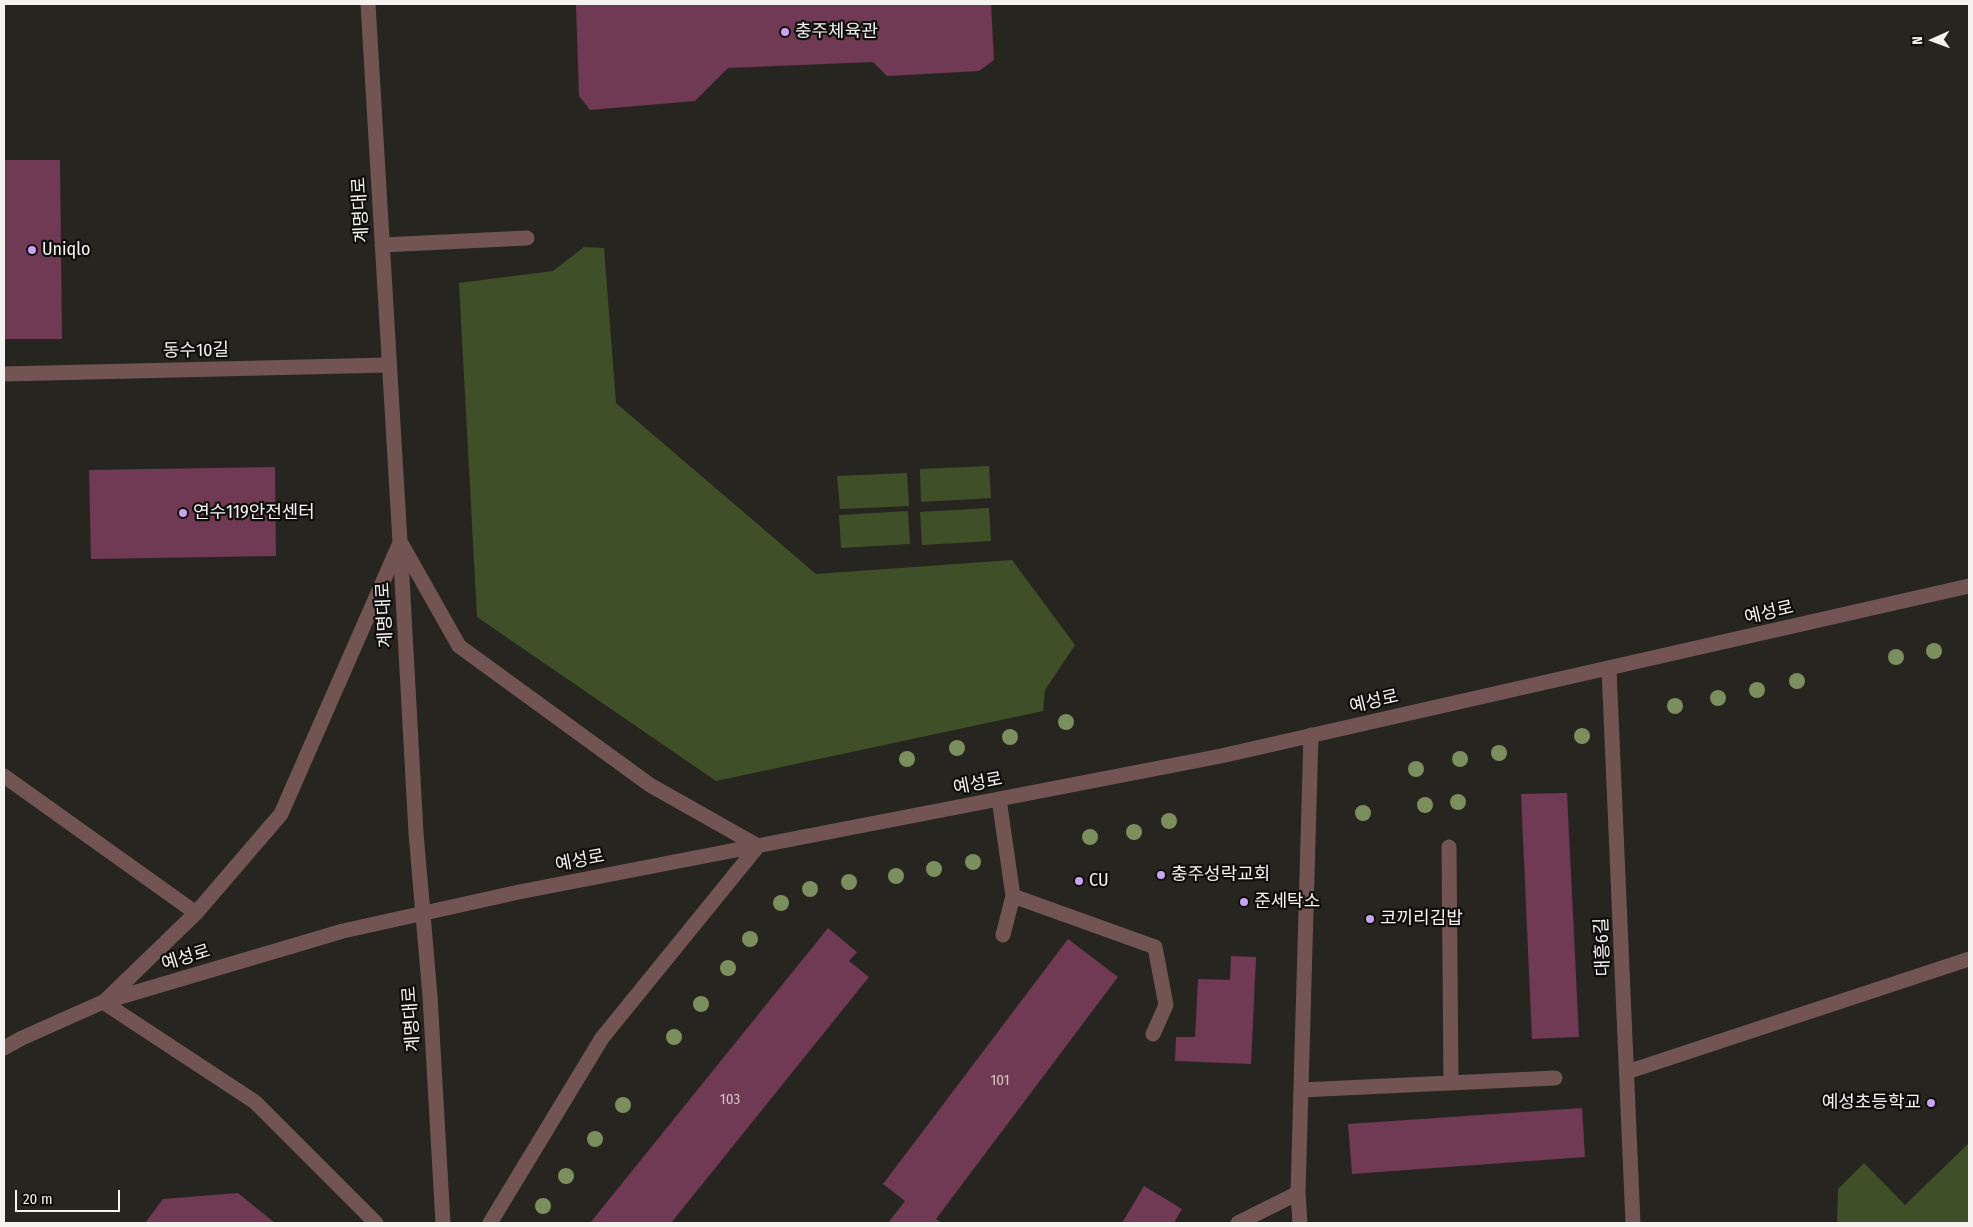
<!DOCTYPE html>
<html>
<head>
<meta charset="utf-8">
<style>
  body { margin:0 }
  #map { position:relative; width:1973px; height:1227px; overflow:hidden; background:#27251f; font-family:"Fira Sans Condensed",sans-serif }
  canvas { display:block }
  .frame { position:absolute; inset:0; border:5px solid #f4f3ef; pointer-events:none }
  .north { position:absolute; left:1908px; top:15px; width:50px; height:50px; -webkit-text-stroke:4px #0f0e0c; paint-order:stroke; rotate:268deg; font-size:14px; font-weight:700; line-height:20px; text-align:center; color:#f4f3ef }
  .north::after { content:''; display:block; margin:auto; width:18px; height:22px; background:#f4f3ef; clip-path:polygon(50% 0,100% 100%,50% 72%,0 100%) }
  .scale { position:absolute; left:15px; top:1190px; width:105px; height:22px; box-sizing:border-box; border:2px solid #f4f3ef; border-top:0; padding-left:6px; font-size:15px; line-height:18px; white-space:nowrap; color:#f4f3ef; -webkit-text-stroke:4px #0f0e0c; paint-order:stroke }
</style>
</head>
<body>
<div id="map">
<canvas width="1973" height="1227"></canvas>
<div class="frame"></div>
<div class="north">N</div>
<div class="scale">20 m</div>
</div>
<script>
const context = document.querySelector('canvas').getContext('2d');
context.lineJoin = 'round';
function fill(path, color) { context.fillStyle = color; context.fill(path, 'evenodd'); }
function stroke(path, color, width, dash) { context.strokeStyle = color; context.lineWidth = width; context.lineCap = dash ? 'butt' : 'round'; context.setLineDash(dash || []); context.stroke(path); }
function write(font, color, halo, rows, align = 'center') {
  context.font = font + ' "Fira Sans Condensed","Noto Sans KR",sans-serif'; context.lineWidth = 4.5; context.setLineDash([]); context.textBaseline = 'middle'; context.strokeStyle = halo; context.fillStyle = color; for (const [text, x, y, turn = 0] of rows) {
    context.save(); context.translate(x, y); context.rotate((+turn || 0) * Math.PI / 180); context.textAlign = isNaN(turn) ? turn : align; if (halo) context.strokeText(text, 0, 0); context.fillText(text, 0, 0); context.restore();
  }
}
fill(new Path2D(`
  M584,247l20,1 12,155 200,171 196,-14 63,85 -30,45 -2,21 -327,70 -239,-164 -18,-334 94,-12z
  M989,466l2,32 -70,4 -1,-33z
  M907,473l2,33 -69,3 -3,-33z
  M989,508l2,33 -69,4 -2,-33z
  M908,511l2,33 -69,4 -2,-33z
  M1969,1143v80h-132l1,-34 26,-26 41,42z`), '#3f5028');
fill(new Path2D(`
  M576,4h415l3,56 -15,11 -92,5 -14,-14 -145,6 -33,33 -105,9 -11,-14z
  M4,160h56l2,179h-58z
  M275,467l1,89 -185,3 -2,-89z
  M1567,793l12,244 -47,2 -11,-245z
  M828,928l29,24 -8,9 20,16 -198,246h-81z
  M1068,939l50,38 -182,242 6,4h-54l17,-22 -22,-17z
  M1231,956l25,1 -5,107 -76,-3 1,-24h19l3,-58 32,1z
  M1582,1108l3,49 -233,17 -4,-50z
  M1144,1186l38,23 -8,14h-52z
  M238,1193l37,30h-130l18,-24z`), '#703954');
stroke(new Path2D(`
  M368,4l32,538 16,291 14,163 13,227
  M382,245l145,-7
  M4,374l385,-9
  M402,545l57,101 191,139 108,61
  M1609,669l24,554
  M4,776l192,137
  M999,799l14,97 -10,39
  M1449,847l2,236
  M1013,896l142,51 11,58 -13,29
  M106,1000l90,-87 85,-99 118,-269
  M103,1002l152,100 121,121
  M4,1048l18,-10 81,-36 240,-71 176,-39 702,-136 748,-170
  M1627,1072l342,-113
  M1301,1090l254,-12
  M490,1223l112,-185 156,-192
  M1238,1223l60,-30
  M1300,1223l-2,-30 13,-458`), '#725552', 15);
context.fillStyle = '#7b8e5d';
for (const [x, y] of [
  [1934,651],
  [1896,657],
  [1797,681],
  [1757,690],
  [1718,698],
  [1675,706],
  [1066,722],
  [1582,736],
  [1010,737],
  [957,748],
  [1499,753],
  [907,759],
  [1460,759],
  [1416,769],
  [1458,802],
  [1425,805],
  [1363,813],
  [1169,821],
  [1134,832],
  [1090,837],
  [973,862],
  [934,869],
  [896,876],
  [849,882],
  [810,889],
  [781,903],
  [750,939],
  [728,968],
  [701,1004],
  [674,1037],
  [623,1105],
  [595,1139],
  [566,1176],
  [543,1206]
]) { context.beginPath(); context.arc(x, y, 8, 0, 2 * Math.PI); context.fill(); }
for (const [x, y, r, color] of [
  [785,32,5,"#c7a6ef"],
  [32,250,5,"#c7a6ef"],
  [183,513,5,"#c7a6ef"],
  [1161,875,5,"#c7a6ef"],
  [1079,881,5,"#c7a6ef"],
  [1244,902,5,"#c7a6ef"],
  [1370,919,5,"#c7a6ef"],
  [1931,1103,5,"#c7a6ef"]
]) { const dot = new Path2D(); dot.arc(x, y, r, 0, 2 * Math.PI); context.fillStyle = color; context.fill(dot); stroke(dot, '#0f0e0c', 2); }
write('15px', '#d3c4c8', null, [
  ["101",1000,1081],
  ["103",730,1100]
]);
write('18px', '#f4f3ef', '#0f0e0c', [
  ["충주체육관",795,32],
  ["Uniqlo",42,250],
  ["연수119안전센터",193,513],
  ["충주성락교회",1171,875],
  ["CU",1089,881],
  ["준세탁소",1254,902],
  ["코끼리김밥",1380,919],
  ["예성초등학교",1921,1103,"right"]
], 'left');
write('18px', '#f4f3ef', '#0f0e0c', [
  ["계명대로",361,210,-93],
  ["동수10길",196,351,-1],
  ["예성로",1769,613,-13],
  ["계명대로",385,615,-93],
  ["예성로",1374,702,-13],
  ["예성로",978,784,-11],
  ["예성로",580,861,-11],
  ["대흥6길",1603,947,-92],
  ["예성로",186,958,-17],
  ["계명대로",412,1019,-94]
]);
</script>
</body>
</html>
